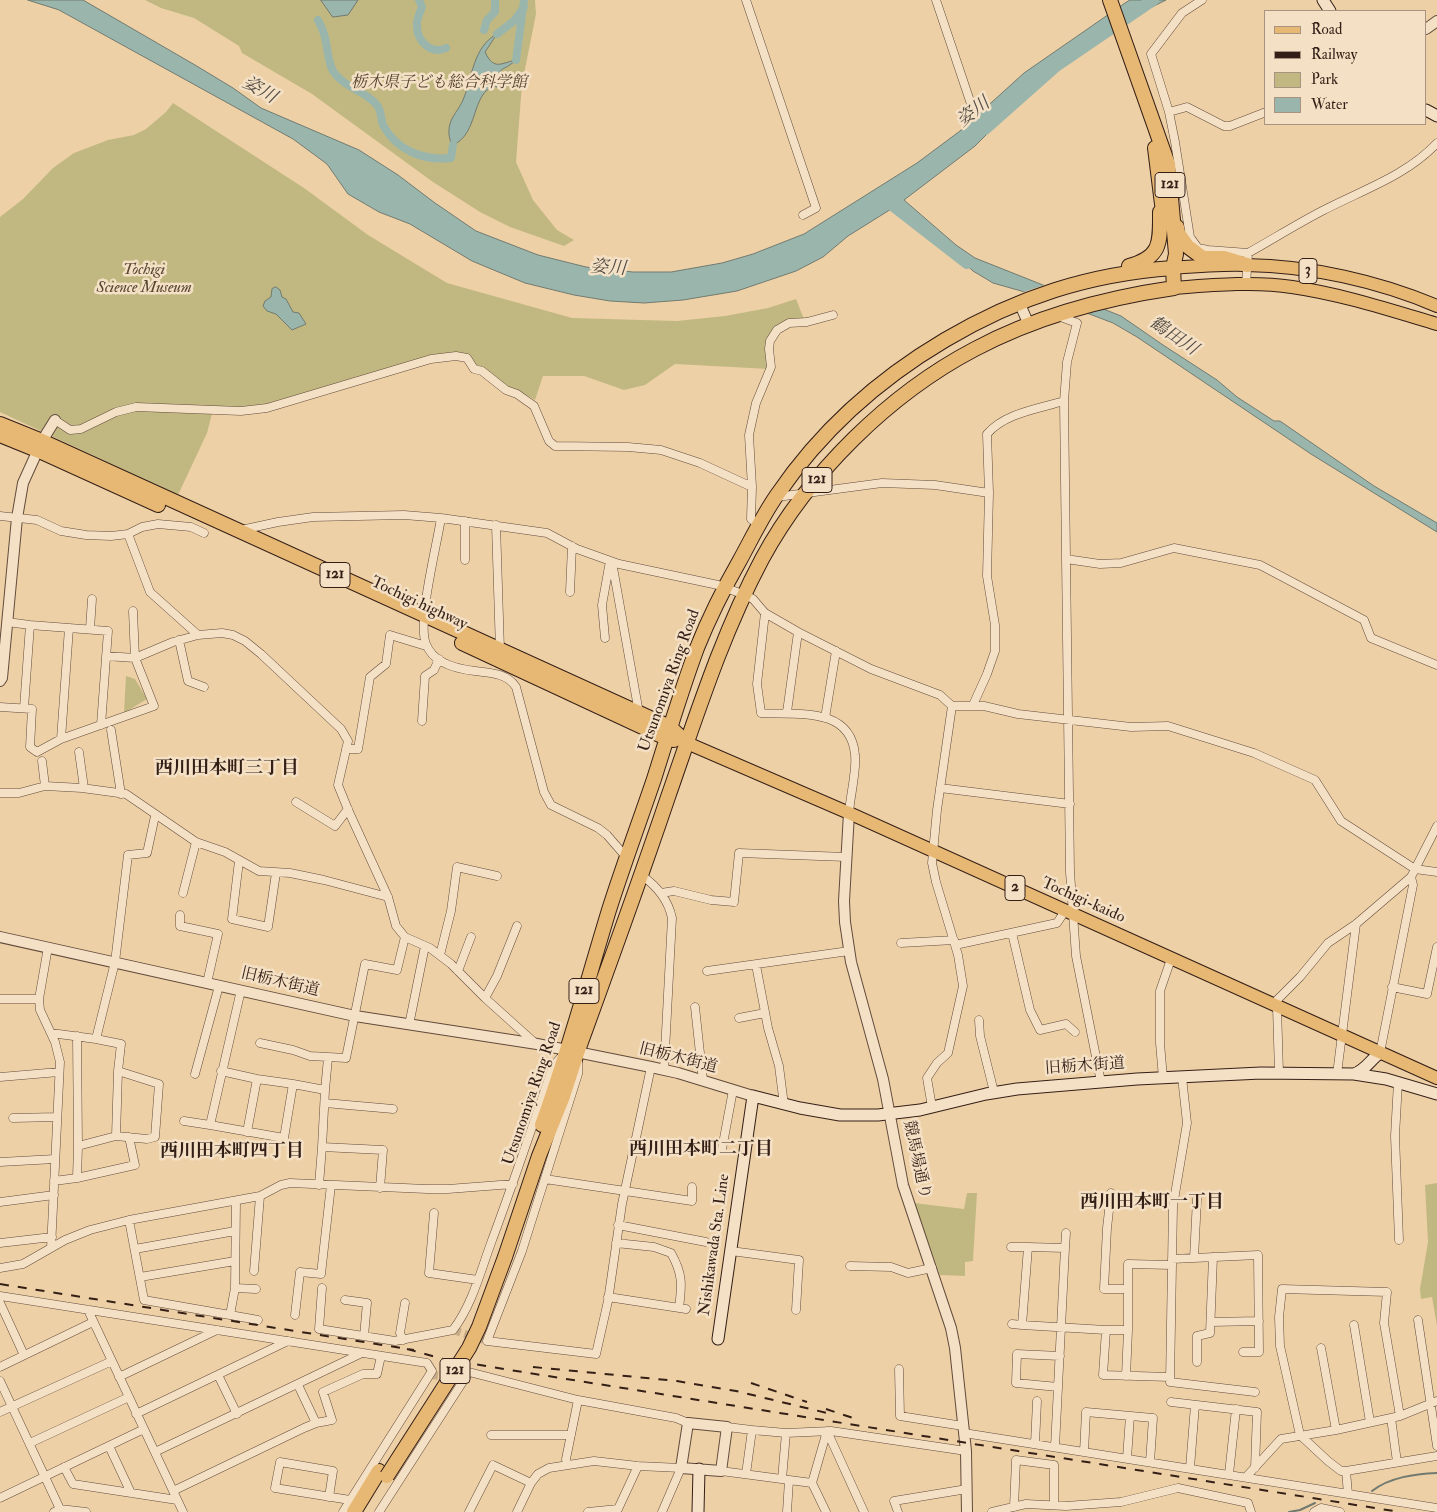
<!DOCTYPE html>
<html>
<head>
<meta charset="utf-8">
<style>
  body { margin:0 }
  #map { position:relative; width:1437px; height:1512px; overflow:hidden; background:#eed0a6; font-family:"IM FELL Double Pica",serif }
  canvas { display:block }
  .legend { position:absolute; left:1264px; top:10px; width:162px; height:115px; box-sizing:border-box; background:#f4e0c5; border:1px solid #a7937f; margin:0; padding:6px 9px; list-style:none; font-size:15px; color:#341f17 }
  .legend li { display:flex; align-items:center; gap:10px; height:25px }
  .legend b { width:25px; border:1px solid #a7937f }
</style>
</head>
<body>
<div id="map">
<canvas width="1437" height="1512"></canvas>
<ul class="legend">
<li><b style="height:6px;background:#e7b873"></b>Road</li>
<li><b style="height:6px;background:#341f17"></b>Railway</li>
<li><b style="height:14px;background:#c1b881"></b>Park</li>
<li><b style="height:14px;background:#9ab6ac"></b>Water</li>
</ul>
</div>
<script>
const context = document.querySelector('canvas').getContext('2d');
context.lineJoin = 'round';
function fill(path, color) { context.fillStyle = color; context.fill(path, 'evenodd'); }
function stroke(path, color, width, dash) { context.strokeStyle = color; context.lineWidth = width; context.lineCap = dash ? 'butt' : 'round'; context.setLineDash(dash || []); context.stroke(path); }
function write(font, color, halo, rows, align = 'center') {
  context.font = font + ' "IM FELL Double Pica","Noto Serif JP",serif'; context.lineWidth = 5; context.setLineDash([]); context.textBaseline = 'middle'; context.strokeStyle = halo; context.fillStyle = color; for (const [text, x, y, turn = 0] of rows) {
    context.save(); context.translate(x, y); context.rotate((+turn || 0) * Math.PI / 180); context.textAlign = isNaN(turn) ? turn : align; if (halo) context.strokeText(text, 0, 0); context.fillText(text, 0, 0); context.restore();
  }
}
fill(new Path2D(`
  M145,0h390l1,14 -14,70 -6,78 17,38 24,30 17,10 -10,6 -54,-19 -30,-15 -47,-30 -121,-88 -70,-41 -3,-7 -45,-28 -33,-10z
  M173,103l131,85 64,47 79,48 125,35 105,3 48,-5 43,-8 28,-9 8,20 -30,11 -5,39 -94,-5 -30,21 -21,5 -40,-14h-41l-8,24 -19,-11 -10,-1 -31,-23 -6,-10 -17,-2 -22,2 -84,27 -80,22 -25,3 -27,-1 -7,27 -29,62 -178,-83v-195l23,-18 30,-31 21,-15 34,-13 26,-5 12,-6 20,-17z
  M126,676l9,3 12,20 -23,14z
  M1437,1183v143l-5,-29 -11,2 -1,-10 8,-47 -3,-57z
  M967,1193h10l-4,68 -8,1v14l-25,-1 -26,-72 50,6z`), '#c1b881');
const water = new Path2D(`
  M28,0h55l112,65 38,23 28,20 98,42 39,25 37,28 41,28 62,24 48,12 47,5h38l51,-9 31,-9 51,-20 113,-71 43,-32 64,-58 101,-70 5,-3h36l-68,34 -36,25 -36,29 -24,23 -13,21 -14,14 -71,54 52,45 19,13 146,58 42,29 54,35 20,17 37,24h6l94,65 63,37v9l-126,-78 -174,-117 -24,-14 -60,-23 -60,-17 -20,-12 -52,-50 -16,-11 -9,-4 -48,30 -25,21 -27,14 -59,20 -54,9 -39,3 -34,-2 -36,-6 -49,-12 -53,-22 -62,-37 -31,-12 -31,-18 -21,-30 -34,-25 -234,-129z
  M321,0h37l-10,15 -15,2z
  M497,34l-12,18c9,19 16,11 31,8 -15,14 -21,4 -11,28l-5,1 -5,-3c-24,6 -16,48 -42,59l-2,-2c-2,-6 -3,-12 -1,-19 2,-8 9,-15 13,-24 9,-21 10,-54 34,-66z
  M276,287l4,3 2,7 4,2 7,13 6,1 7,11 -14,6 -16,-16 -9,-3 -4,-5 2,-5 6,-4 1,-8z`);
fill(water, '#9ab6ac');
stroke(water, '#717a70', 1);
fill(new Path2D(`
  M1048,284l59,23 -25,7 -29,-11 -33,-10z`), '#eed0a6');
stroke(new Path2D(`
  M1372,1491c18,-14 43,-17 65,-18
  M1289,1512l11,-2 15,-7`), '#717a70', 2);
stroke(new Path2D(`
  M419,0l3,7c-2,6 -6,13 -5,19 0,15 14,29 29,22
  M318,20c2,5 5,9 6,14 4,13 3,26 9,37 10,16 31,19 43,33 6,6 4,13 7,21 13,25 40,36 68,33l2,-13
  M484,30l3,-10 8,-8v-12
  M497,34l17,-13 10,-14
  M516,60l8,-60`), '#9ab6ac', 8);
stroke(new Path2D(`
  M985,129l71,-63 97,-66
  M882,197l85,66`), '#9ab6ac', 12);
stroke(new Path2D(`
  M453,1330l34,11
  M430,1375l35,3`), '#c9ad89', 8, [8, 4]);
const minor = new Path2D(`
  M746,0l70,208 -13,7
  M936,0l35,104
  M1202,0l-20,13 -31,41 18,58 6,30 15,95 8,11 10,2 40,3
  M1169,112l18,-5 37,19h6l36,-14
  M1246,285l2,-32c25,-14 49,-29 74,-42 40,-21 84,-35 115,-68
  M1058,316l19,7 -10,39 -3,39 6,471 6,84 25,126
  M55,420l15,10 11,-1 35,-17 20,-5 105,4 26,-3 164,-49 25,-3 11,2 7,11 8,2 24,19 11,4 17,12 15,35 6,5 73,1 33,3 39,13 52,24 -1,32 8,6
  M752,487l-3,-52 7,-32 15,-36 -2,-18 1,-8 7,-11 12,-7 18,-1 26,-7
  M989,493l-2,-59c18,-21 51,-25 77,-33
  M777,497l105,-14 53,2 54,8 -2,83 8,49v26l-8,23 -14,31
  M0,516l37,4 24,11 25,4 25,1 17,-2 14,-7 16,-3 33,3 13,6
  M441,518c-4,27 -24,104 -15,126 7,19 31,25 49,27 15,2 32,2 41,16l28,105 7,13 47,23 9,7 20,23
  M465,521v39
  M496,525l4,125
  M241,530l37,-8 35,-5 91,-2 37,3 106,15 30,16 42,15 99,21 27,10 8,4 12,14 33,19 73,37 69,26 12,11h32l34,8 113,13 37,-1 86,27 61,27 26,41 74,48 22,3
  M128,534l22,58 48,43
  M1066,559l34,5 21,-1 53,-15 86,17 104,55 7,18 66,27
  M612,562l27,151
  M570,592l2,-46
  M765,613l-8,71 4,29c35,2 90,-7 94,42 2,14 -5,42 -6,58
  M7,622l23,3 78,6 -7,94
  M90,629l2,-30
  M605,638l-3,-33 8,-44
  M179,640l9,41 16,6
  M106,656l29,2 38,-16 25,-7 24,-2 11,2 12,6 16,13 80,75 7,12 -10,44 11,27 39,85 8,29 9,11 25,11 21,16 34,34 50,45
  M0,707l32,2 -2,38 7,5 24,-13 93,-33 -19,-48 -2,-47
  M24,708l6,-83
  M787,712l11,-80
  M825,718l11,-67
  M422,721l3,-45 9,-6 5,-11
  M111,730l10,64
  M61,739l8,-111
  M346,749h12l12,-72 16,-13 4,-29 36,11
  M79,752l5,36
  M42,761l3,25
  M940,788l130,16
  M0,793h19l26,-7 37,2 44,6 70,48 29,10 34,19 31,2 34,7 64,17
  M296,802l39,24 13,-17
  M239,861l-7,58 36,8 8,-54
  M641,875c16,11 27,24 31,43l-8,152
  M183,893l13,-51
  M661,893l13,-2 37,9 23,2 5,-49 107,4
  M180,915v11l38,8 -11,49
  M1012,933l18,77 10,20 26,-6 9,8
  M901,943l53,-3
  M955,945l102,-22 8,-12
  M48,947l-9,52 1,11 15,32 5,20 -9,186
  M440,955l11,-44 6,-44 40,9
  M756,965l12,63 11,38 5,39
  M458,971l13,-34
  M707,971l142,-20
  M1392,987l35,7 10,-47
  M485,998l12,-22 20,-50
  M0,999h39
  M1272,1005l28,-28 28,-34 28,-19 55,-47
  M695,1007l8,74
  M1277,1007l2,66
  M739,1018l26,-5
  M979,1020l1,16 14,56
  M409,1025l16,-79
  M51,1033l45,6 19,-77 13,-107 19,-2 8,-37
  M77,1036l1,110 38,-10
  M96,1039l25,5 -3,27 -2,65 31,3 8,-2 4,-53 -41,-13
  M260,1043l33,7 17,6 36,2 19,-94 32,6 8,-33
  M1380,1053l33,-168 -2,-8 26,-51
  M578,1062v12l-56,177 -35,90 109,13 12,-53 14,-97 29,-137
  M221,1071l36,8 36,5 -9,54 -74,-13 31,-135
  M195,1074l24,-88
  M1337,1074l19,-150
  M0,1077l59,-5
  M1182,1077l5,46 -14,83 -3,176 85,10
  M1163,1078l-3,-35v-52l11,-32
  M1398,1082l-3,54 4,104
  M293,1084l32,6 -3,57 61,3 -3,38
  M325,1090l3,-32
  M325,1103l68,6
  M932,1107l-5,-29 10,-15 11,-10 15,-67 -5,-31 -22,-73 -4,-19 5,-53 15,-104
  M13,1118l44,-1
  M184,1121l26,4
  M247,1132l10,-53
  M722,1149l11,-59
  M0,1162l55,-3
  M77,1178l1,-32
  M545,1179l147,22v-14
  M54,1181l23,-3 58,-13 -6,-28
  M319,1185l3,-38
  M1111,1193l-4,35 -3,61h24
  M0,1202l54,-7
  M434,1213l-5,60 49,7
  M129,1220l15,80 86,15 5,-27 1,-87
  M618,1225l88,17
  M0,1243l52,-6
  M616,1243l38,4 17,6c12,21 11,32 8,55
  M1011,1247h17
  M1065,1248l1,-15
  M135,1249l100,-18
  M731,1251l68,9 -3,50
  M1194,1258l3,-59
  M1172,1259l86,-4 1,97h-16
  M850,1266l41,1 17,6 24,-5
  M0,1268l23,-4 42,-24 25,-10 39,-10 131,-24 21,-11 9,-2 137,6h21l65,-5
  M254,1271l6,-75
  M140,1277l95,-16
  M235,1288l21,1
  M322,1288l-3,41 76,12 58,-11c19,-25 27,-57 38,-87 22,-59 42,-118 62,-177l9,-10
  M0,1296l427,67 5,8 -89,141
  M608,1297l78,12
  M345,1300l22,3 -3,33
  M0,1303l24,52
  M88,1310l95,202
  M230,1315l28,5
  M295,1315l5,-43 21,2 10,-89
  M1418,1320l19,126
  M1211,1322l48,-1
  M1012,1324l10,1
  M1354,1325l16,97
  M403,1340l-3,-7 5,-30
  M1321,1348l15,82
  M1060,1356l-43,-2 -1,29 42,4 7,-139 -37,-1 -6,78 84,5
  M1197,1362v-26l13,-3 3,-76
  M0,1367l93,-45
  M899,1369l1,47 63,10
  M218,1375l19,39
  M1126,1376l2,-46
  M119,1377l98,-47
  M1170,1377l-67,-2 3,-45h22v-66l44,1
  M0,1381l60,128
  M298,1385l18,38
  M1171,1402l86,10 -2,56
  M0,1412l112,-51
  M136,1414l152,-73
  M1391,1418l6,44
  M727,1427l25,3
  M964,1433l473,75
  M491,1435h80
  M30,1443l99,-46
  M1035,1444l2,-43
  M109,1446l22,47
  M1055,1447l3,-60
  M155,1452l207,-99
  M1084,1452l2,-40 67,6 -3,44
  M1127,1458l3,-42
  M567,1465l-1,-6 12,-59
  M64,1467l9,17 104,16
  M1190,1468l5,-63
  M721,1471l91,12 15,-52 37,81
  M1346,1471h-5l-13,-10 -28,-26 -20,-89 -1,-29 3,-28 105,3 -3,31 16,93
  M746,1474l6,-44 34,3 45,-2 135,20
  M1229,1474l7,-65
  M1246,1477l35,-38 55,-9 64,-14 37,-15
  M782,1479l4,-46
  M812,1483l14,29
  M173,1491l131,-63 12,-5 16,-3 -9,-28 40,-18h14l4,-18
  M1348,1494l-2,-23 91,-15
  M329,1497l4,-26 -53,-9 -5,26 75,12
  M0,1498l144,-69
  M1014,1507l2,-47 38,5v40
  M54,1512l6,-3 26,3
  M379,1512l90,-140 109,28 98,18 12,5
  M469,1512l24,-47 38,18
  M517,1512l14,-29 7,-9 11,-6 45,-7 44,5 43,2 -19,44
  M588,1512l30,-3 20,-43
  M787,1512l2,-32
  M898,1512l-4,-11 73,-12
  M992,1512l34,-8 40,2 55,-4 57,-14 70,15 3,9
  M1314,1512l7,-4 19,4`);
const tertiary = new Path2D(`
  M1426,29l11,-8
  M1019,302l10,23
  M0,681l2,-3 15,-160 6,-35 19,-42 13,-21
  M849,813l-5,88 1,21 6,40 32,117 20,106 48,143 4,20 11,103 1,61
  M0,937l355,79 182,28 114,23 27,6 75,23
  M688,1423l39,4 -6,44 -40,-3z`);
const secondary = new Path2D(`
  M1323,0l7,11
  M1426,110l11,6
  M1354,1074c12,-4 16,-14 26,-21
  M718,1339l35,-243 47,12 40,7h38l42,-5 66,-16 31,-5 120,-10 124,-6 93,1 32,5 51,15
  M698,1512l1,-43`);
const primary = new Path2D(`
  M1173,268c25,-2 49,-4 73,-3 65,1 132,16 191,41
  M1174,288c38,-3 81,-7 118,-1 49,7 98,23 145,37
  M687,743l162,70 588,265`);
const trunk = new Path2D(`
  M1155,148l9,72
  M1177,227l1,6 9,13 16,12h21l23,7
  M1129,266c33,-9 31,-24 31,-54
  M0,424l42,17 628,286 17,16
  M0,435l37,15 121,55
  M462,643l204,95 8,2
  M542,1125c26,-71 45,-143 67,-215 14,-44 30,-87 45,-131 14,-44 27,-88 43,-131 12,-30 27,-60 43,-88 12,-22 23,-45 37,-65 43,-63 102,-116 168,-155 73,-43 144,-66 228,-72
  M505,1257l34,-101 23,-57 15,-46c31,-85 62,-170 91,-256 28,-80 54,-163 94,-238 46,-85 127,-165 213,-210 62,-33 130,-51 199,-61l-1,-20 3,-14 -8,-90 -58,-164
  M354,1512l25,-41`);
stroke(minor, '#624b3b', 9);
stroke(tertiary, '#624b3b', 12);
stroke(secondary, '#341f17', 13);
stroke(primary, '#341f17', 14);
stroke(trunk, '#341f17', 16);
stroke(minor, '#f4e0c5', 8);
stroke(tertiary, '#f4e0c5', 10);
stroke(secondary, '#f4e0c5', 11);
stroke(primary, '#e7b873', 12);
stroke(trunk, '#e7b873', 14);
stroke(new Path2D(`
  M0,1284l414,66
  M407,1349l36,10 61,10 896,143
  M533,1367l144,14 59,10 95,23
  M751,1383l56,19
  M826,1409l33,11`), '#341f17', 2, [9, 9]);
const trunkBridge = new Path2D(`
  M387,1476l82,-128 10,-21 26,-70`);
stroke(trunkBridge, '#341f17', 16, []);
stroke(trunkBridge, '#e7b873', 14);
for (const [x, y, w] of [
  [1170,185,30],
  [1308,271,18],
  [817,480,30],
  [335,575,30],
  [1015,888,20],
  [584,991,30],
  [455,1371,30]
]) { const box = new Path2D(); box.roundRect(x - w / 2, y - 12.5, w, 25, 4); context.fillStyle = '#f4e0c5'; context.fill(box); stroke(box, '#341f17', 1); }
write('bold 15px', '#341f17', null, [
  ["121",1170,185],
  ["3",1308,271],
  ["121",817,480],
  ["121",335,575],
  ["2",1015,888],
  ["121",584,991],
  ["121",455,1371]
]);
write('italic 16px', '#574532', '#f4e0c5', [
  ["栃木県子ども総合科学館",439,84],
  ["Tochigi",144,271],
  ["Science Museum",144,289]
]);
write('16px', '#341f17', '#f4e0c5', [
  ["Tochigi highway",419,604,25],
  ["Utsunomiya Ring Road",670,681,-70],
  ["Tochigi-kaido",1083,901,24],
  ["旧栃木街道",280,983,13],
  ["旧栃木街道",678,1059,14],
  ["旧栃木街道",1085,1067,-4],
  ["Utsunomiya Ring Road",533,1094,-71],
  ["競馬場通り",916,1160,78],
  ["Nishikawada Sta. Line",715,1245,-82]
]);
write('italic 18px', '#534c44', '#f4e0c5', [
  ["姿川",259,91,30],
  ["姿川",974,113,-37],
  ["姿川",608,269,4],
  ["鶴田川",1173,337,34]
]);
write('bold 18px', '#341f17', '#f4e0c5', [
  ["西川田本町三丁目",227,769],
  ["西川田本町二丁目",701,1150],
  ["西川田本町四丁目",232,1152],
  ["西川田本町一丁目",1152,1203]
]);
</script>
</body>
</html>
